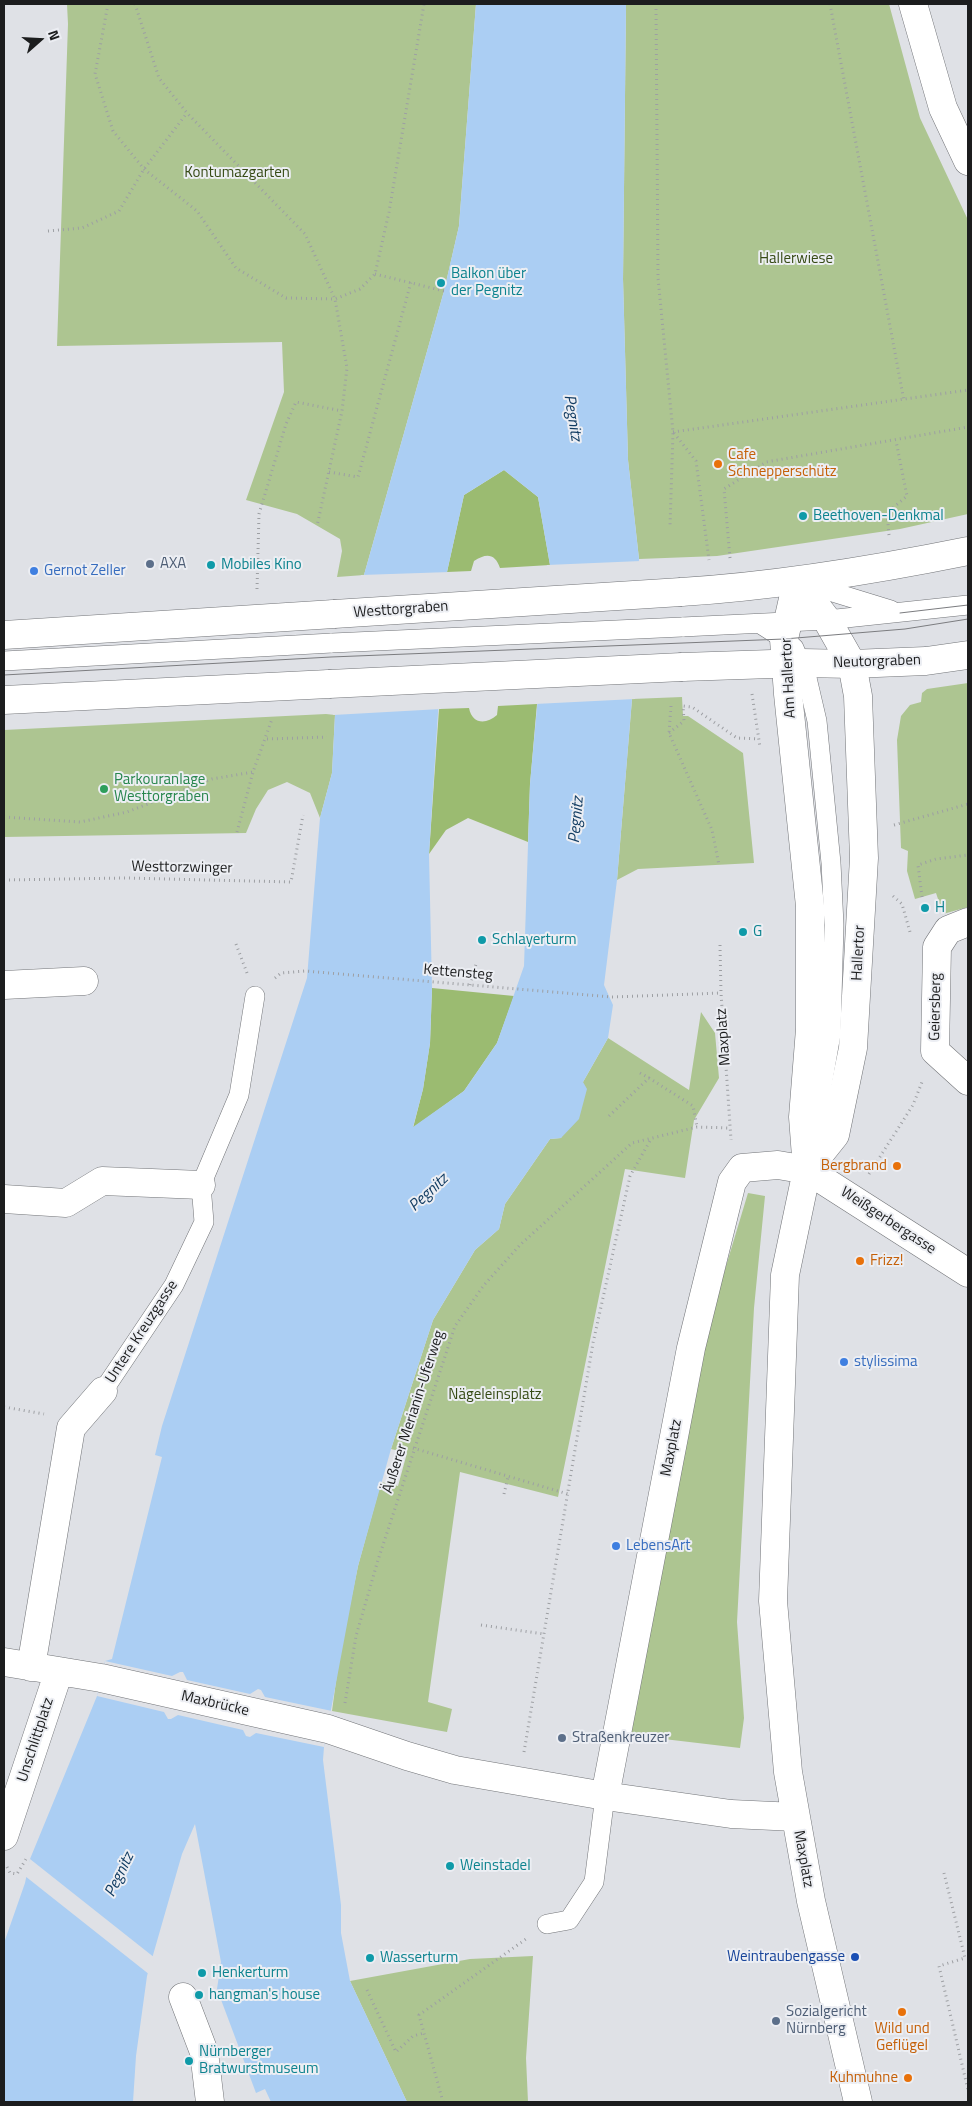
<!DOCTYPE html>
<html>
<head>
<meta charset="utf-8">
<style>
  body { margin:0 }
  #map { position:relative; width:972px; height:2106px; overflow:hidden; background:#dfe1e6; font-family:"Titillium Web",sans-serif }
  canvas { display:block }
  .frame { position:absolute; inset:0; border:5px solid #1c1d1e; pointer-events:none }
  .north { position:absolute; left:15px; top:15px; width:50px; height:50px; -webkit-text-stroke:4px #eceef3; paint-order:stroke; rotate:71deg; font-size:14px; font-weight:700; line-height:20px; text-align:center; color:#1c1d1e }
  .north::after { content:''; display:block; margin:auto; width:18px; height:22px; background:#1c1d1e; clip-path:polygon(50% 0,100% 100%,50% 72%,0 100%) }
</style>
</head>
<body>
<div id="map">
<canvas width="972" height="2106"></canvas>
<div class="frame"></div>
<div class="north">N</div>
</div>
<script>
const context = document.querySelector('canvas').getContext('2d');
context.lineJoin = 'round';
function fill(path, color) { context.fillStyle = color; context.fill(path, 'evenodd'); }
function stroke(path, color, width, dash) { context.strokeStyle = color; context.lineWidth = width; context.lineCap = dash ? 'butt' : 'round'; context.setLineDash(dash || []); context.stroke(path); }
function write(font, color, halo, rows, align = 'center') {
  context.font = font + ' "Titillium Web",sans-serif'; context.lineWidth = 4; context.setLineDash([]); context.textBaseline = 'middle'; context.strokeStyle = halo; context.fillStyle = color; for (const [text, x, y, turn = 0] of rows) {
    context.save(); context.translate(x, y); context.rotate((+turn || 0) * Math.PI / 180); context.textAlign = isNaN(turn) ? turn : align; if (halo) context.strokeText(text, 0, 0); context.fillText(text, 0, 0); context.restore();
  }
}
fill(new Path2D(`
  M67,4h409l-17,222 -15,65 -80,284 -27,2 5,-26 -2,-12 -43,-25 -51,-14 38,-108 -2,-50 -225,4 11,-322z
  M626,4h263l31,114 48,102v294l-68,15 -183,27 -78,3 -11,-99 -5,-181z
  M968,683v224l-25,7 -7,-21 -21,6 -8,-28 1,-20 -7,-3 -4,-108 4,-24 9,-11 11,-3 1,-9 5,-4z
  M682,697l1,19h5l55,37 11,110 -116,6 -21,11 15,-181z
  M326,714l9,1 -3,58 -12,45 -10,-25 -23,-11 -19,8 -12,19 -10,24 -242,4v-107z
  M701,1012l14,21 4,45 -25,42 -9,58 -60,-9 -67,328 -98,-25 -32,230 24,7 -5,23 -115,-21 7,-52 19,-93 23,-84 17,4 9,-33 -16,-4 42,-129 42,-70 24,-21 6,-25 45,-65 11,-1 22,-56 25,-44 81,52z
  M748,1193l17,3 -11,112 -17,314 7,96 -4,30 -110,-13 71,-386z
  M533,1956l-7,102 2,44h-121l-57,-121 120,-22z`), '#adc591');
fill(new Path2D(`
  M504,470l34,27 12,68 -50,3c-5,-15 -14,-15 -26,-7l-3,10 -24,1 17,-77z
  M537,704l-7,80 -2,58 -60,-24 -22,12 -17,24 10,-145 30,-1c3,16 17,17 28,7l1,-9z
  M432,988l82,8 -17,47 -33,48 -51,37 10,-39 7,-46z`), '#9bbb71');
fill(new Path2D(`
  M476,4h150l-3,275 5,181 11,99 -7,140 -15,181 -13,105 9,20 -5,33 -25,44 4,7 -8,30 -18,19 -11,1 -45,65 -6,25 -24,21 -42,70 -42,129 -33,117 -34,181 -1,13 18,145v28l9,48 57,121h-136l-6,-13 -9,4 -39,-104 4,-27 -26,-138 -13,30 -35,122 -11,80 -3,46h-129v-159l21,-60 5,-24 67,-163 8,-35 7,-2 50,-202 -7,-2 7,-29 145,-448 13,-160 12,-45 3,-58 29,-140 80,-284 15,-65zM504,470l34,27 12,68 -20,219 -6,182 -27,77 -33,48 -51,36 10,-38 7,-46 2,-55 -3,-134 18,-282 17,-77z`), '#abcef3');
fill(new Path2D(`
  M641,561l-6,138 -100,5 12,-139z
  M450,572l-9,137 -108,6 28,-140z
  M105,1661l67,15 8,-4h3l4,8 63,14 8,-5 3,1 4,7 67,14 -8,36 -68,-14 -6,4 -4,-1 -3,-6 -65,-15 -7,4h-3l-4,-7 -67,-16z
  M30,1859l125,99 -5,17 -125,-99z`), '#dfe1e6');
const lane = new Path2D(`
  M803,583l88,27
  M762,625l22,14 10,9 13,30 10,43 14,142 3,62 -3,109 -18,103
  M682,627l145,-7 141,-15
  M4,661l328,-18
  M103,1391l71,-106 30,-63 -3,-37 38,-90 16,-99
  M547,1924l22,-4 25,-38 11,-86`);
const street = new Path2D(`
  M913,4l30,104 25,53
  M797,581l-13,58 4,55 22,212v123l-7,88 4,53 -22,105 -12,326 15,171 8,45 15,84 47,201
  M797,581l30,39 25,44 6,32 6,162 -11,190 -18,87 -28,35
  M968,922l-20,8 -11,17 -2,104 33,30
  M4,985l80,-4
  M4,1199l62,4 36,-22 99,4
  M4,1662l97,16 227,51 79,27 48,14 150,26 126,18 65,3
  M31,1667l40,-239 32,-37
  M605,1796l86,-448 41,-166 10,-14 36,-3 29,5 161,103
  M4,1836l55,-165
  M183,1997l21,55 6,50`);
const secondary = new Path2D(`
  M681,592c97,-6 193,-22 287,-41
  M4,635l330,-21
  M682,667l120,-4 50,1 74,-3 42,-6
  M4,700l325,-16`);
stroke(lane, '#727478', 20);
stroke(street, '#727478', 29);
stroke(secondary, '#727478', 29);
stroke(new Path2D(`
  M108,4l-13,70 18,57 31,38 53,42 39,57 50,30 49,1 25,-10 15,-15 14,-62 35,-208
  M135,4l24,74 28,35 118,121 30,65 12,69 -5,43 -25,115
  M656,4l2,274 15,154 -3,94
  M830,4l74,397
  M48,231l34,-3 37,-17 25,-42 43,-56
  M375,274l69,17
  M673,432l295,-42
  M674,433l22,28 13,99
  M329,472l29,5 53,-195
  M889,535l-2,-22 20,-17 -11,-55
  M730,558l-6,-69 42,-27 202,-35
  M257,589l2,-75 27,-90 10,-22 46,9
  M752,694l8,53
  M671,706l-2,27 43,97 7,35
  M669,733l15,-12 -1,-15 9,1 45,31 22,1
  M267,739l60,-2
  M4,817l76,5 47,-10 85,-33 41,-7
  M894,825l74,-21
  M237,832l16,-60 19,-53
  M4,880l122,-2 165,4 12,-67
  M893,896l9,8 8,28
  M922,897l-4,-32 18,-6 32,-4
  M236,944l11,29
  M720,945l1,48 10,147
  M275,978l6,-5 24,-2 307,26 109,-4
  M470,985l6,-21
  M640,1073l9,5
  M609,1116l40,-38 44,28 4,21
  M869,1174l44,-69 9,-23
  M4,1407l40,7
  M413,1448l155,46
  M504,1494l4,-17
  M481,1625l63,9
  M345,1703l11,-67 22,-76 77,-234 29,-41 36,-40 112,-102 65,-16 33,1
  M524,1752l69,-409 37,-167 21,-37
  M7,1867l3,6 7,1 9,-15
  M944,1873l21,85 -26,8 29,124
  M367,1990l29,62 17,-16 11,-3
  M443,2102l-24,-87 107,-76`), '#9d9fa3', 3, [1, 4]);
stroke(lane, '#fff', 19);
stroke(street, '#fff', 28);
stroke(secondary, '#fff', 28);
stroke(new Path2D(`
  M900,613l68,-8
  M4,675l327,-18 453,-18 121,-10 63,-10`), '#7b7c7f', 1);
const laneBridge = new Path2D(`
  M332,643l350,-16`);
const secondaryBridge = new Path2D(`
  M334,614l347,-22
  M329,684l353,-17`);
stroke(laneBridge, '#727478', 20, []);
stroke(secondaryBridge, '#727478', 29, []);
stroke(laneBridge, '#fff', 19);
stroke(secondaryBridge, '#fff', 28);
for (const [x, y, r, color] of [
  [441,283,5,"#0f9aa8"],
  [718,464,5,"#e8710a"],
  [803,516,5,"#0f9aa8"],
  [150,564,5,"#5c6f8a"],
  [211,565,5,"#0f9aa8"],
  [34,571,5,"#3f7fe0"],
  [104,789,5,"#2e9e5b"],
  [925,908,5,"#0f9aa8"],
  [743,932,5,"#0f9aa8"],
  [482,940,5,"#0f9aa8"],
  [897,1166,5,"#e8710a"],
  [860,1261,5,"#e8710a"],
  [844,1362,5,"#3f7fe0"],
  [616,1546,5,"#3f7fe0"],
  [562,1738,5,"#5c6f8a"],
  [450,1866,5,"#0f9aa8"],
  [855,1957,5,"#1a4fb4"],
  [370,1958,5,"#0f9aa8"],
  [202,1973,5,"#0f9aa8"],
  [199,1995,5,"#0f9aa8"],
  [902,2012,5,"#e8710a"],
  [776,2021,5,"#5c6f8a"],
  [189,2061,5,"#0f9aa8"],
  [908,2078,5,"#e8710a"]
]) { const dot = new Path2D(); dot.arc(x, y, r, 0, 2 * Math.PI); context.fillStyle = color; context.fill(dot); stroke(dot, '#eceef3', 2); }
write('15px', '#364a15', '#eceef3', [
  ["Kontumazgarten",237,173],
  ["Hallerwiese",796,259],
  ["Nägeleinsplatz",495,1395]
]);
write('15px', '#0d838f', '#eceef3', [
  ["Balkon über",451,274],
  ["der Pegnitz",451,291],
  ["Beethoven-Denkmal",813,516],
  ["Mobiles Kino",221,565],
  ["H",935,908],
  ["G",753,932],
  ["Schlayerturm",492,940],
  ["Weinstadel",460,1866],
  ["Wasserturm",380,1958],
  ["Henkerturm",212,1973],
  ["hangman's house",209,1995],
  ["Nürnberger",199,2052],
  ["Bratwurstmuseum",199,2069]
], 'left');
write('15px', '#c56008', '#eceef3', [
  ["Cafe",728,455],
  ["Schnepperschütz",728,472],
  ["Bergbrand",887,1166,"right"],
  ["Frizz!",870,1261],
  ["Wild und",902,2029,"center"],
  ["Geflügel",902,2046,"center"],
  ["Kuhmuhne",898,2078,"right"]
], 'left');
write('15px', '#4e5e75', '#eceef3', [
  ["AXA",160,564],
  ["Straßenkreuzer",572,1738],
  ["Sozialgericht",786,2012],
  ["Nürnberg",786,2029]
], 'left');
write('15px', '#366cbe', '#eceef3', [
  ["Gernot Zeller",44,571],
  ["stylissima",854,1362],
  ["LebensArt",626,1546]
], 'left');
write('15px', '#1c1d1e', '#eceef3', [
  ["Westtorgraben",401,610,-4],
  ["Neutorgraben",877,662,-2],
  ["Am Hallertor",789,678,-93],
  ["Westtorzwinger",182,868,1],
  ["Hallertor",859,953,-87],
  ["Kettensteg",458,973,5],
  ["Geiersberg",936,1007,-89],
  ["Maxplatz",724,1037,-94],
  ["Weißgerbergasse",888,1221,33],
  ["Untere Kreuzgasse",142,1332,-57],
  ["Äußerer Merianin-Uferweg",414,1412,-72],
  ["Maxplatz",672,1448,-79],
  ["Maxbrücke",215,1704,13],
  ["Unschlittplatz",36,1740,-72],
  ["Maxplatz",803,1859,80]
]);
write('15px', '#27864d', '#eceef3', [
  ["Parkouranlage",114,780],
  ["Westtorgraben",114,797]
], 'left');
write('15px', '#164399', '#eceef3', [
  ["Weintraubengasse",845,1957]
], 'right');
write('italic 16px', '#123d63', '#eceef3', [
  ["Pegnitz",572,418,81],
  ["Pegnitz",577,820,-85],
  ["Pegnitz",429,1193,-43],
  ["Pegnitz",120,1875,-64]
]);
</script>
</body>
</html>
